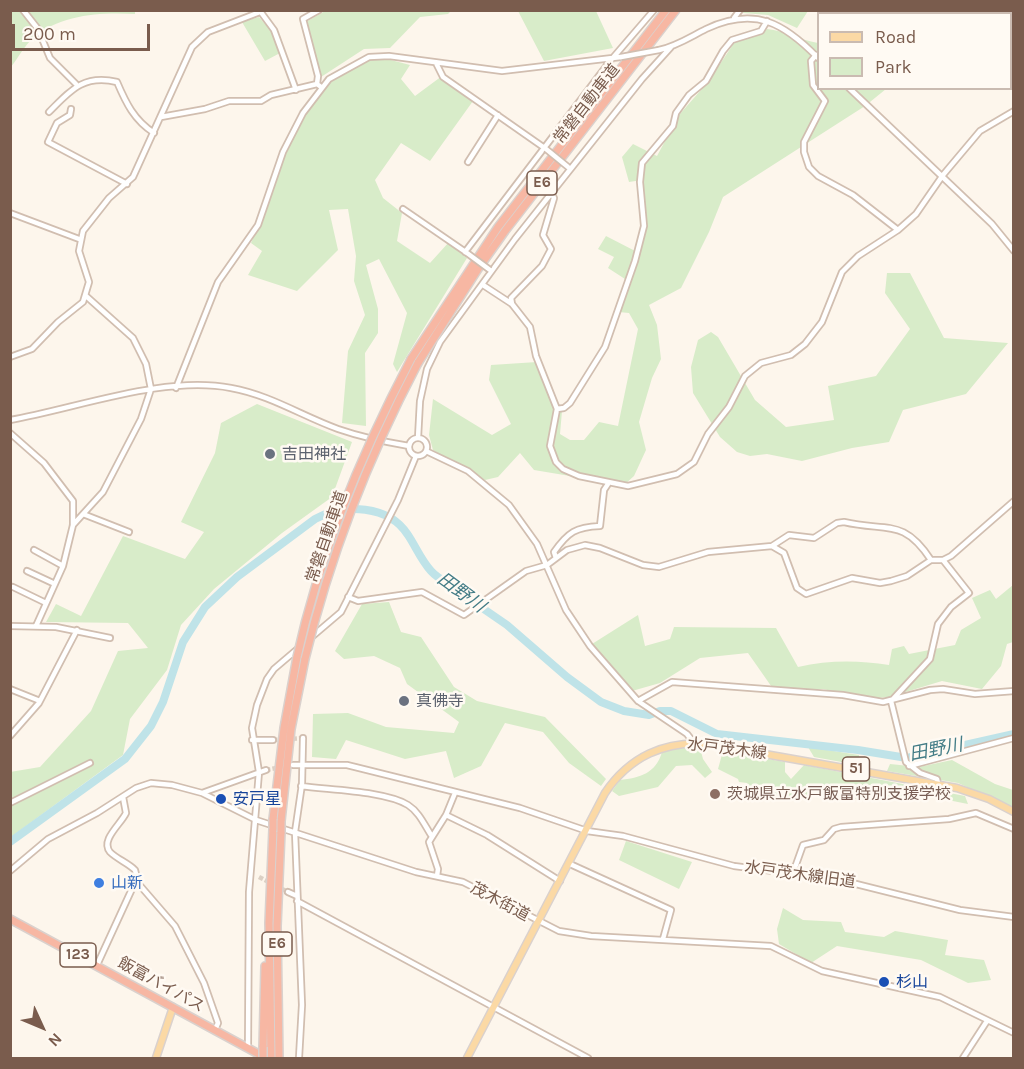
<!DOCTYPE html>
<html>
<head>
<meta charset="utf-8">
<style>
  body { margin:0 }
  #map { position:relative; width:1024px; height:1069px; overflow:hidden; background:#fdf6ec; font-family:Karla,sans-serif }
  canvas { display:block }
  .frame { position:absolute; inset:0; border:12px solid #7a5c4d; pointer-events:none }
  .legend { position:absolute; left:817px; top:12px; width:195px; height:78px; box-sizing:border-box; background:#fffaf3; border:2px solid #cabbb1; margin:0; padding:8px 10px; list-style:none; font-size:18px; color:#7a5c4d }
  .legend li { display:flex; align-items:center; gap:12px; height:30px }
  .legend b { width:30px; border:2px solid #cabbb1 }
  .north { position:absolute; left:12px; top:997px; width:60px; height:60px; -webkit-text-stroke:4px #fffaf3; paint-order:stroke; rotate:134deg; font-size:16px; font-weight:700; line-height:24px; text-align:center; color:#7a5c4d }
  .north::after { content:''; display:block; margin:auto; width:21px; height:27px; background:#7a5c4d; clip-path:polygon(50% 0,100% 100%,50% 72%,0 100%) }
  .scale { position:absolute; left:12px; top:24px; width:138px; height:27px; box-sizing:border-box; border:3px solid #7a5c4d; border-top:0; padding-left:8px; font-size:18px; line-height:21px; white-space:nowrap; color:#7a5c4d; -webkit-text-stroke:4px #fffaf3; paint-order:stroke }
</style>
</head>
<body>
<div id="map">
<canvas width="1024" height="1069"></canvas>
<div class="frame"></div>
<ul class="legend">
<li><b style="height:8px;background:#fbd9a5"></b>Road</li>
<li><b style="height:16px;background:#d8ecc9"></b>Park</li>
</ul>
<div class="north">N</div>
<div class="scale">200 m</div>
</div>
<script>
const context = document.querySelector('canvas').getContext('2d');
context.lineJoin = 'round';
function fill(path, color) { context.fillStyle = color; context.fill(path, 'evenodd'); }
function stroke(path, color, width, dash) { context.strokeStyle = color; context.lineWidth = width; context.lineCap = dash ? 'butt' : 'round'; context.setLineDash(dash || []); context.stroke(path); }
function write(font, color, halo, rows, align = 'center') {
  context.font = font + ' Karla,"Noto Sans JP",sans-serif'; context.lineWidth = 5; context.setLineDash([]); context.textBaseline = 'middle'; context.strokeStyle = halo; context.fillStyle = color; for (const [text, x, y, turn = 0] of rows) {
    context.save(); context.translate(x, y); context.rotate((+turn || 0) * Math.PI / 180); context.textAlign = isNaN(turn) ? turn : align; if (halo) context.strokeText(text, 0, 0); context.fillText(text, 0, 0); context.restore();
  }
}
fill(new Path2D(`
  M744,10h64v1l-11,17 -29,-13 -25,-2z
  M11,11h124v3c-33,-2 -75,0 -102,24 -8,7 -15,20 -22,29z
  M325,11v-1l126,1 -3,3 -28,3 -30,31 -26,1 -43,28 -15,-55z
  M518,11h78l17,37 -69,13z
  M259,17l13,15 8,21 -15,8 -23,-39z
  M767,29c18,2 32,11 51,14v45l68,1 -21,17 -142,91 -14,35 -28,56 -32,17 8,20 4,34 -9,19 -13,44 7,28 -12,26 -10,9 -90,-15 -14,-17 -22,24 -13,3 -52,-30 -4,-15 4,-36 59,36 19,-11 -22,-44 2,-15 46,-3 17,46 8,3 -2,23 10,6h14l15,-18 19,4 20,-97 -9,-16 -10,-1 9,-23 -3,-10 -17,-11 6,-11 -16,-8 8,-13 33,17 7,-27 -4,-46 -13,2 -7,-25 11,-13 24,12 22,-41 29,-33 26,-39 29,-10z
  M370,60h21l19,5 -9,14 14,17 27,-20 31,25 -43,60 -29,-18 -26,37 8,18 19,15 -5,28 33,22 19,-21 18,16 -70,114 -4,-8 14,-51 -28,-54 -13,6 12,44v24l-13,20 1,73 -24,-3 6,-72 17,-36 -11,-34 2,-25 -8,-47 -19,1 9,40 -41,41 -49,-16 14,-24 -11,-8c25,-47 38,-132 82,-164 11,-8 24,-13 37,-19z
  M887,273h23l34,65 64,5 -42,51 -63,16 -14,32 -37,6 -50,13 -35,-7 -17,2 -13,-4 -17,-15 -27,-44 -2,-26 7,-27 13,-8 7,5 37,63 31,27 48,-7 -6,-34 48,-10 34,-47 -25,-36z
  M257,404l95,38 -20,55 -50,36 -68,56 -33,36 -14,45 -37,49 -7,36 -112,82 -1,-65 30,-5 51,-56 27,-60 30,-3 -20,-25 -82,-1 10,-18 25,12 42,-80 62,23 19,-27 -23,-10 34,-69 6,-30z
  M1013,585v57l-6,2 -6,22 -19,23 -40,-8 -53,16 -23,2 -43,-10 -47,4 -28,-40 -48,5 -40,25 -28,8 -40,-47 46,-29 7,31 25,-7 4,-12 102,1 22,39c30,-7 60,-7 91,-2l3,-16 12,-3 5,8 46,-9 6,-15 20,-12 -9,-20 18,-8 6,9z
  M389,602l12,30 20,5 33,50 23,14 68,16 61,62 -5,7 -32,-23 -26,-31 -38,-9 -24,43 -27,12 -8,-27 -41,8 -59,-19 -10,19 -24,-2 1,-43 35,-1 38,14 68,6 5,-11 -52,-38 -7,-16 -26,-12 -30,3 -9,-8 27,-47z
  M808,747l51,8 -1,10 -44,-8z
  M678,748h22l3,11 9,13 -7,6 -13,-13 -16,1 -18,21 -39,9 -7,-5 8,-11c20,-2 36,-7 42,-28z
  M723,751l62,11v10l6,7 13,-14 161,31 3,8 -30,-6 -61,2 -57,-4 -23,2 -13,-3 -3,3 -9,2 -13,-8 -9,2 -3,-11 -8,-1 -1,-3 -20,-10z
  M952,760l43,24 18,6v18l-55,-25 -71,-12 3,-7 29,3z
  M626,841l66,21 -13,27 -60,-29z
  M783,908l20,12 38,2 4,10 39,5 11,-6 53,9 -3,15 39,5 7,20 -23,3 -47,-23 -84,-14 -26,17 -32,-19 -2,-15z`), '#d8ecc9');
stroke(new Path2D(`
  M10,842l115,-83 26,-33 12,-24 20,-60 22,-35 32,-30 78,-58c29,-16 74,-14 93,16 8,12 13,25 23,36 9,10 17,11 27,18 4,4 7,10 12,13l5,1 32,22 60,52 34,25 23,9 25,4 11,-4h11l46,23 141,16 49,8 107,-24`), '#bfe3e8', 8);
stroke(new Path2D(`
  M273,740l30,-2
  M266,770l16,-3
  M259,877l29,15`), '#dcd0c4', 4.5, [4.5, 2]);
const minor = new Path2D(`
  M23,10l15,19 12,29 26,26
  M260,11l14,19 22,60
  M734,18l6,-8
  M659,50c18,-4 31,-13 47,-21 49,-23 78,-6 112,29
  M816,55l-5,6 2,24 12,16 -21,41v10l5,15 9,9 35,19 45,35
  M436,63l7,14 103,72
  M317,84l1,-8 -15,-57 16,-9
  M849,88l143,136 22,27
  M71,109l-1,6 -13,8 -9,19 79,42
  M49,112c21,-21 34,-38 68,-30 9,21 17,38 37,51
  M161,117l44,-8 24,-8h32l10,-6 46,-11 4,3
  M468,162l30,-47
  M403,209l64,44
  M10,213l69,26
  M465,252l146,-192 43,-50
  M483,285l29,19 18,23 6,29 21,53 -7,37 6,16 7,7 16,7 49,10 49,-12 17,-12 14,-28 21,-27 16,-31 16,-13 30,-8 14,-11 17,-22 20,-50 16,-16 40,-26 18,-16 27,-39 37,-44 34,-20
  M512,304l-1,-6 31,-32 9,-17 -8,-14 11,-37 -2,-4
  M10,357l22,-8 26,-27 25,-20 6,-20 -10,-31 4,-20 26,-33 24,-21 59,-130 16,-15 52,-20
  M176,388l42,-106 40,-57 25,-73 20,-39 26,-34 40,-22 20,-1 113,15 119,-14
  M557,409l7,-1 6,-5 35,-56 30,-86 9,-35 -4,-44 2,-19 31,-37 3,-13 13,-18 17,-14 17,-30 9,-11 29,-9 6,-10
  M10,420c68,-12 154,-45 221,-32 39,7 71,28 107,41 23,8 47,13 71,17
  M10,433l34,30 29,38v24l-10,41 -27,60
  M418,438l2,-37 7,-32 13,-27 75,-103 127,-160 29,-32
  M409 447a9 9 0 1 1 18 0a9 9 0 1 1-18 0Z
  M426,451l42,20 41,34 28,39 29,66 24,36 48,55 49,33 7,9
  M83,514l46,18
  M73,525l30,-33 38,-73 10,-30 -5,-25 -13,-26 -47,-42
  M772,546l17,-11 25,3 23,-15 7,-1c42,10 59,-5 87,38
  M34,550l29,16
  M556,558l-2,-6c14,-20 22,-25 46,-26l4,-36 4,-6
  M27,571l28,13
  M13,587l33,16
  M348,597l10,4 64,-9 42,23 62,-44 21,-6 20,-15 18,-5 15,3 43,17 16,2 49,-15 64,-6 12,7 13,35 9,6 46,-16 28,5 11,-2 16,-5 24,-16h12l8,-4 63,-55
  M10,626l46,1 54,11
  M10,689l30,12
  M893,699l37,-40 8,-35 13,-17 18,-14 -26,-33
  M638,701l34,-19 171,13 40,7 47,-12 13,-1 32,5 39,-3
  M891,701l15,61 14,11 17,6 1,5
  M10,736l29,-33 38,-73
  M252,740h21
  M293,765h54l173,43 67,23 36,5 111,30 102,13 124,31 54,7
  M909,766l105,-28
  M301,786c28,4 85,5 107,19 11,7 16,19 23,30
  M202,793l64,-23
  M10,803l80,-40
  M446,815l41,20 73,46
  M570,864l101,46 -8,29
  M10,871l38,-32 49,-26 39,-25 15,-5 21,2 30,8 54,27 160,52 47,10 96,49 32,5 180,10 51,25 118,26 74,36
  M793,873l10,-28 21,-5 10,-11 7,-2 108,-8 27,-6 38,16
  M437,876l1,-7 -9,-27 17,-27 9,-22
  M137,882l38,44 29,57 14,40 -3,7
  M288,892l9,4
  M297,901l291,157
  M97,965l40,-87 -2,-8c-7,-7 -18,-11 -25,-18 -10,-12 11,-28 16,-39l-3,-16
  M248,1048l1,-156 10,-120 -7,-44 5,-23 10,-26 7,-10 67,-57 57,-112 18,-44
  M299,1058l3,-53 -7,-173 7,-48 1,-46
  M963,1058l24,-37`);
const major = new Path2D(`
  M156,1058l17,-51
  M467,1058l138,-265c24,-36 60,-53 103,-49l249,44 32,11 25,13`);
const highway = new Path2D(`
  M411,359l87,-132 168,-217
  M418,363l60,-94 27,-38 171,-221
  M273,819l11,-91 13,-71
  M281,821l10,-92 14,-70
  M10,919l256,139
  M263,1047l2,-81
  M271,1058l-2,-135 4,-94
  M279,1058l-2,-132 4,-94`);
stroke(minor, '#d1beb0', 8);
stroke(major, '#dad1cd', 9);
stroke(highway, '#dad1cd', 10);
stroke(minor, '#fff', 4.5);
stroke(major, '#fbd9a5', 6);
stroke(highway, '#f7b7a3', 7);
const minorBridge = new Path2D(`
  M621,57l38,-7
  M546,149l22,18
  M467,253l23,17`);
const highwayBridge = new Path2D(`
  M297,657c23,-105 64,-203 114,-298
  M305,659c25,-104 63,-201 113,-296
  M273,829v-10
  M281,832v-11
  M263,1047v11`);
stroke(minorBridge, '#d1beb0', 8, []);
stroke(highwayBridge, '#dad1cd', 10, []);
stroke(minorBridge, '#fff', 4.5);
stroke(highwayBridge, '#f7b7a3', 7);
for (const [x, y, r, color] of [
  [270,454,6,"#6b7280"],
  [404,701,6,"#6b7280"],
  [715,794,6,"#8d6e63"],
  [221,799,6,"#1a4fb4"],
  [99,883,6,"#3f7fe0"],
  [884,982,6,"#1a4fb4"]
]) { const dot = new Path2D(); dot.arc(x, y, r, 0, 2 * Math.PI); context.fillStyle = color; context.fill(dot); stroke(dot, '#fffaf3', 2); }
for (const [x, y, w] of [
  [542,183,30],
  [856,769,27],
  [277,944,30],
  [78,955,36]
]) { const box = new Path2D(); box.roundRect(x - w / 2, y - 12, w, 24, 4.5); context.fillStyle = '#fffaf3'; context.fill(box); stroke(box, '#7a5c4d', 1.5); }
write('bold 15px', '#7a5c4d', null, [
  ["E6",542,183],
  ["51",856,769],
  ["E6",277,944],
  ["123",78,955]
]);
write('16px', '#7a5c4d', '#fffaf3', [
  ["常磐自動車道",587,104,-52],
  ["常磐自動車道",327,537,-71],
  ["水戸茂木線",727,749,7],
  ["水戸茂木線旧道",800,875,8],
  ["茂木街道",500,902,28],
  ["飯富バイパス",161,985,29]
]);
write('16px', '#5b616d', '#fffaf3', [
  ["吉田神社",282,454],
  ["真佛寺",416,701]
], 'left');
write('16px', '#785e54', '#fffaf3', [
  ["茨城県立水戸飯富特別支援学校",727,794]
], 'left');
write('16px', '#164399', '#fffaf3', [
  ["安戸星",233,799],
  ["杉山",896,982]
], 'left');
write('16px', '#366cbe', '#fffaf3', [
  ["山新",111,883]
], 'left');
write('italic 18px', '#437c86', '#fffaf3', [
  ["田野川",461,593,36],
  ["田野川",936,750,-11]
]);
</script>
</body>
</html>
